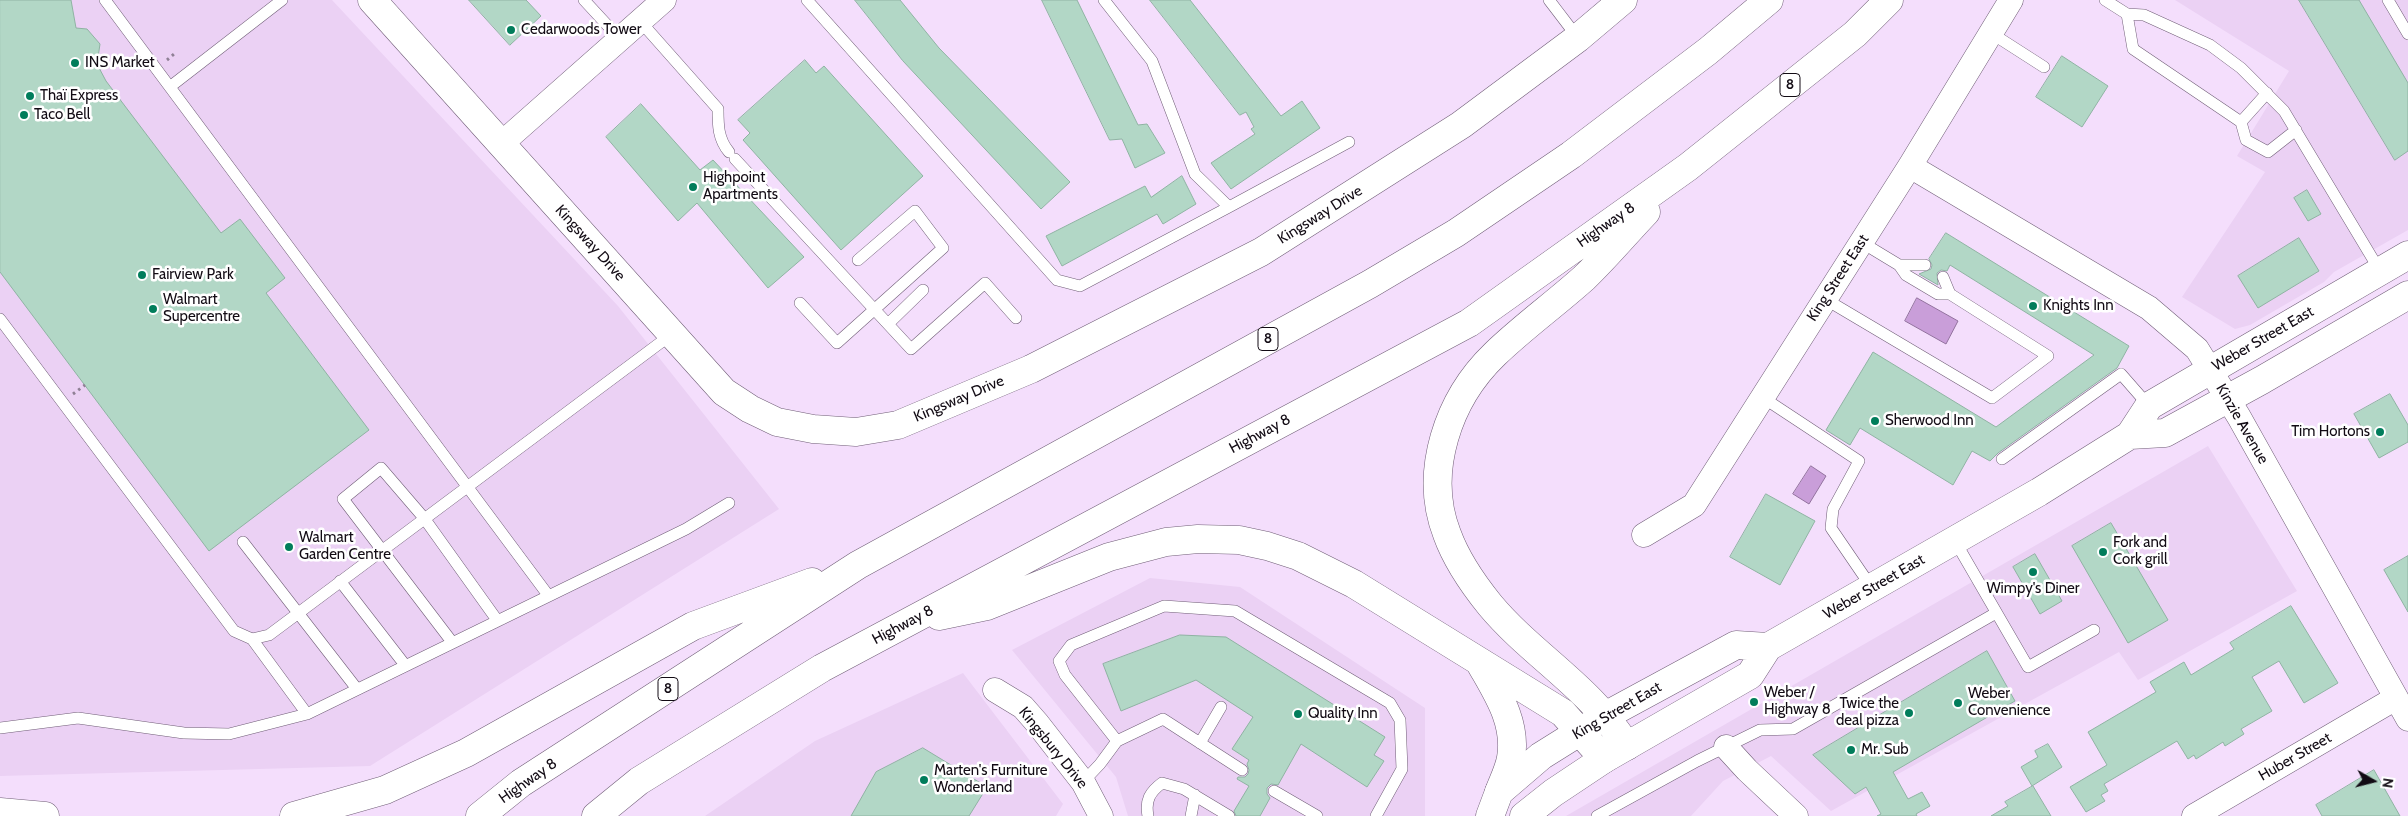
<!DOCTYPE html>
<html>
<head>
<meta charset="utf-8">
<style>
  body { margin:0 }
  #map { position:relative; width:2408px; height:816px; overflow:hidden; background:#f4defc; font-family:Cabin,sans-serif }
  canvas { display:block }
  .north { position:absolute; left:2348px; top:756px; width:50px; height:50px; -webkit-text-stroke:4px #fff; paint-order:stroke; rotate:98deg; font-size:14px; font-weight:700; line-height:20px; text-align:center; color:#120b14 }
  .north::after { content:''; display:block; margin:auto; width:18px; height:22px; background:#120b14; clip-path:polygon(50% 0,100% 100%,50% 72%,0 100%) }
</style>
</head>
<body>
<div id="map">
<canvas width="2408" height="816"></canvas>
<div class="north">N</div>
</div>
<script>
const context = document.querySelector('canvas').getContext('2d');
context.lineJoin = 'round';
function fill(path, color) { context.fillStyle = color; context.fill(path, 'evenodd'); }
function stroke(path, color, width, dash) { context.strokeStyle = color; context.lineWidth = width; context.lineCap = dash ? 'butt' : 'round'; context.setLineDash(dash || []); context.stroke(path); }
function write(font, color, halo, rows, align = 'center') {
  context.font = font + ' Cabin,sans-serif'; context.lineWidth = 5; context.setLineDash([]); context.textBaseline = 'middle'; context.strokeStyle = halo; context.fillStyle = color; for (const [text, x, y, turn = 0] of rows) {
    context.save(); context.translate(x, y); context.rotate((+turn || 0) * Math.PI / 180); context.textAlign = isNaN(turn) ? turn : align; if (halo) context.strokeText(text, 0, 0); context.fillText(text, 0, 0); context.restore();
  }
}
fill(new Path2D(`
  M0,0h332l286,306 161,203 -409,257 -370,10z
  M2175,0h233v230l-74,42 -10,10 -74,43 -15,4 -53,-32 83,-125 -28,-16 52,-85z
  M2208,446l89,145 -159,89 -19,-28 -288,159 -60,-55 -48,25 -32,35h-125z
  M1150,578l90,9 185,121v108h-297l-12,-39 -104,-127z
  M963,673l100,131 -7,12h-351l110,-75z`), '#ebd1f4');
const water = new Path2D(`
  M1917,298l41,23 -12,23 -41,-23z
  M1811,466l15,10 -17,28 -16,-10z`);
fill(water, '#c99ed9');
stroke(water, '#92729e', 1);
const building = new Path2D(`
  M0,0h71l5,28 11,1 13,15 -3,20 9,17 115,152 19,-14 45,59 -19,15 103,137 -160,121 -209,-279z
  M469,0h57l15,16 -31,29z
  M855,0h45l39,48 131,134 -29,27 -138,-148z
  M1042,0h35l61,125 9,-1 18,29 -30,15 -13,-29 -12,1z
  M1150,0h40l91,116 21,-15 18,27 -89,61 -20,-26 44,-29 -4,-5 3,-2 -8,-15 -6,3z
  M2299,0h60l49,83v68l-13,9z
  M2062,56l46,30 -26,41 -46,-30z
  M805,60l11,13 8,-7 99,110 -82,74 -98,-110 7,-7 -12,-13z
  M641,104l59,66 13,-10 91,97 -36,31 -71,-85 -19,18 -72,-84z
  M1182,176l14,28 -33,20 -6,-10 -95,52 -16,-30 99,-50 6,11z
  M2307,190l14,24 -13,7 -14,-23z
  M1946,233l183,113 -12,22 -119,85 -8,8 -18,-10 -19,34 -93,-57 -10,17 -24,-15 47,-78 123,75 98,-72 -144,-90 -3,6 -6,-1 -4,3 1,12 -19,-11 12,-5 1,-4 -3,-6z
  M2299,238l20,33 -61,37 -20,-32z
  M2390,394l18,31v17l-29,16 -25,-44z
  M1766,494l49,27 -35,64 -50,-28z
  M2111,523l57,97 -40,23 -56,-97z
  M2035,554l27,47 -22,13 -27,-47z
  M2408,556v56l-24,-42z
  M2291,606l47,77 -34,20 -25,-42 -27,16 20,34 -31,18 3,5 -19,12 -2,-4 -27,17 -2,-4 -6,4 -11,-18 -73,43 4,7 -7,4 4,6 -19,11 -16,-25 37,-22 -19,-33 68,-40 -6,-10 34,-20 7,13 43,-26 -4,-6z
  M1180,635l46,2 159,100 -11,18 10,6 -17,26 -66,-43 -23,41 -7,-1 -4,4v6l3,4 -10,18h-24l-2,-5 15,-25 -12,-7 1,-2h7l3,-3 1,-4 -2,-6 2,-4 -17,-11 21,-32 -57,-37 -75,31 -18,-47z
  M1987,651l28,50 -122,71 15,27 14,-7 8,14 -14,8 1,2h-40l4,-2 -15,-27 -11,7 -42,-39z
  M2048,744l14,23 -30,19 -11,-19 17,-10 -3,-6z
  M923,748l64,39 -18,29h-118l25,-44z
  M2374,770l26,46h-78l-6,-11z
  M2033,786l18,30h-60l17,-10 -3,-4z`);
fill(building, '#b2d7c6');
stroke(building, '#8fb3a3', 1);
const service = new Path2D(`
  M105,0l443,595
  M584,0l36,39
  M807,0l250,280 23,6 149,-79 -34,-33 -43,-113 -48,-61
  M1549,0l29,38
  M2105,0l22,14 17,1 66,30 31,23 43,43 96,160
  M2388,0l20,34
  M2127,14l6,35 108,73 26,-29
  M640,21l78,88c0,16 0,30 11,43
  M1991,33l53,34
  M171,86l111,-86
  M2241,122l5,18 22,12 28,-22
  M735,159l176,190 74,-66 31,35
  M1229,207l120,-65
  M1899,265h26
  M1943,277l7,17
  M1825,299l167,99 56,-42 -98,-62h-12l-32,-19 -7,-10 -38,-23
  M800,303l37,40 106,-95 -28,-37 -57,49
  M0,319l234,312 18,8 55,75
  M888,324l35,-34
  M1762,397l97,64 -26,48 -2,19 41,60
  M2002,459l119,-85 28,32
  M1955,541l73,126 66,-37
  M243,542l114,147
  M340,581l65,84
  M252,639l17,-4 403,-301
  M452,642l-109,-143 38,-31 43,50 73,102
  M0,728l78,-10 106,15 45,1 78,-20 379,-185 43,-26
  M1117,741l-52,-66 -6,-14 12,-16 93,-39 71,5 155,92 10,17 2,49 -26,47
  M1200,743l21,-36
  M1083,782l17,-18 17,-23 46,-22 79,51
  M1274,791l43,25
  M1148,816c-3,-16 2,-24 14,-33l22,6 45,27
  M1191,816l4,-21
  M1597,816l100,-55 63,-31 33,-1 203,-116`);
const minor = new Path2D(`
  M501,144l163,-144
  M1910,166l239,142 48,41 42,68 169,302
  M1644,535l50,-30 216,-339 101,-166
  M995,690l28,17 14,16 46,59 18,34
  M1726,747l21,23 49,46
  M2194,816l202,-118`);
const tertiary = new Path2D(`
  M372,0l352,392 26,17 27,13 36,7 43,3 42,-7 133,-56 230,-117 200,-127 117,-87 45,-38`);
const secondary = new Path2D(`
  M2130,435l35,-2 97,-53 146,-85
  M1490,816l9,-24 42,-36 64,-40 131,-71 32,2
  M1524,816l29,-23 51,-34 146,-84 18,-28 271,-155 91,-57 19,-29 259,-151`);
const motorway = new Path2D(`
  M939,616l48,-10 122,-49 57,-15 32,-3 41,1 28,6 31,10 56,28 209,129 41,46
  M1480,663c17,30 37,59 31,95 -2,12 -8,23 -12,34
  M1627,746c-11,-16 -22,-31 -36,-45 -32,-33 -71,-60 -101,-96 -17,-21 -34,-46 -43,-71 -24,-62 1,-135 48,-180 28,-27 60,-50 89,-76 22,-21 41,-44 62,-66
  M0,812l45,4
  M294,816l91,-26 81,-37 227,-127 119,-44
  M480,816l41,-33 337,-218 512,-281 86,-51 115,-78 137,-104 61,-51
  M596,816l43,-35 183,-113 647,-345 219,-156 167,-133 34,-34`);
stroke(service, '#705e77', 12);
stroke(minor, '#705e77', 25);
stroke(tertiary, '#705e77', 29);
stroke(secondary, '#705e77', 29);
stroke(motorway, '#705e77', 29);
stroke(new Path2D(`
  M167,60l7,-6
  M73,394l12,-9`), '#8f8095', 3, [2.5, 4]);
stroke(service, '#fff', 11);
stroke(minor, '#fff', 24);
stroke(tertiary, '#fff', 28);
stroke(secondary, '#fff', 28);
stroke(motorway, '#fff', 28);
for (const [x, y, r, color] of [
  [511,30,5,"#017d5b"],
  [75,63,5,"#017d5b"],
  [30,96,5,"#017d5b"],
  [24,115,5,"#017d5b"],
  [693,187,5,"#017d5b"],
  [142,275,5,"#017d5b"],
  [2033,306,5,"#017d5b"],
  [153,309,5,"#017d5b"],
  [1875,421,5,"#017d5b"],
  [2380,432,5,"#017d5b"],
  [289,547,5,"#017d5b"],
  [2103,552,5,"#017d5b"],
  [2033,572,5,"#017d5b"],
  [1754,702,5,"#017d5b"],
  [1958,703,5,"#017d5b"],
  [1909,713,5,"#017d5b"],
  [1298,714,5,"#017d5b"],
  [1851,750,5,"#017d5b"],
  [924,780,5,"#017d5b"]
]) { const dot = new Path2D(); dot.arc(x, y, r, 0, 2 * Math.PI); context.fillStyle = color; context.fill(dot); stroke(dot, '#fff', 2); }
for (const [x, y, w] of [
  [1790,85,20],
  [1268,339,20],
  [668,689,20]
]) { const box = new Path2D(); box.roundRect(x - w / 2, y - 11.5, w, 23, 4); context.fillStyle = '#fff'; context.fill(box); stroke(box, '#120b14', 1); }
write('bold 14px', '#120b14', null, [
  ["8",1790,85],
  ["8",1268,339],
  ["8",668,689]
]);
write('15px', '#120b14', '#fff', [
  ["Cedarwoods Tower",521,30],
  ["INS Market",85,63],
  ["Thaï Express",40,96],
  ["Taco Bell",34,115],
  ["Highpoint",703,178],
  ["Apartments",703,195],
  ["Fairview Park",152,275],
  ["Walmart",163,300],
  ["Supercentre",163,317],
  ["Knights Inn",2043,306],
  ["Sherwood Inn",1885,421],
  ["Tim Hortons",2370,432,"right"],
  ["Walmart",299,538],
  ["Garden Centre",299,555],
  ["Fork and",2113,543],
  ["Cork grill",2113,560],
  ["Wimpy's Diner",2033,589,"center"],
  ["Weber /",1764,693],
  ["Highway 8",1764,710],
  ["Weber",1968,694],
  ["Convenience",1968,711],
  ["Twice the",1899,704,"right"],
  ["deal pizza",1899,721,"right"],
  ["Quality Inn",1308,714],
  ["Mr. Sub",1861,750],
  ["Marten's Furniture",934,771],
  ["Wonderland",934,788]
], 'left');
write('15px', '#120b14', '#fff', [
  ["Kingsway Drive",1320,215,-32],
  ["Highway 8",1606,225,-35],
  ["Kingsway Drive",590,243,48],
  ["King Street East",1838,278,-57],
  ["Weber Street East",2263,339,-30],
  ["Kingsway Drive",959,399,-23],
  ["Kinzie Avenue",2242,424,60],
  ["Highway 8",1260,434,-28],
  ["Weber Street East",1874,587,-30],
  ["Highway 8",903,625,-28],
  ["King Street East",1617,711,-30],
  ["Kingsbury Drive",1053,748,51],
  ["Huber Street",2295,757,-30],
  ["Highway 8",528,781,-35]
]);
</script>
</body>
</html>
